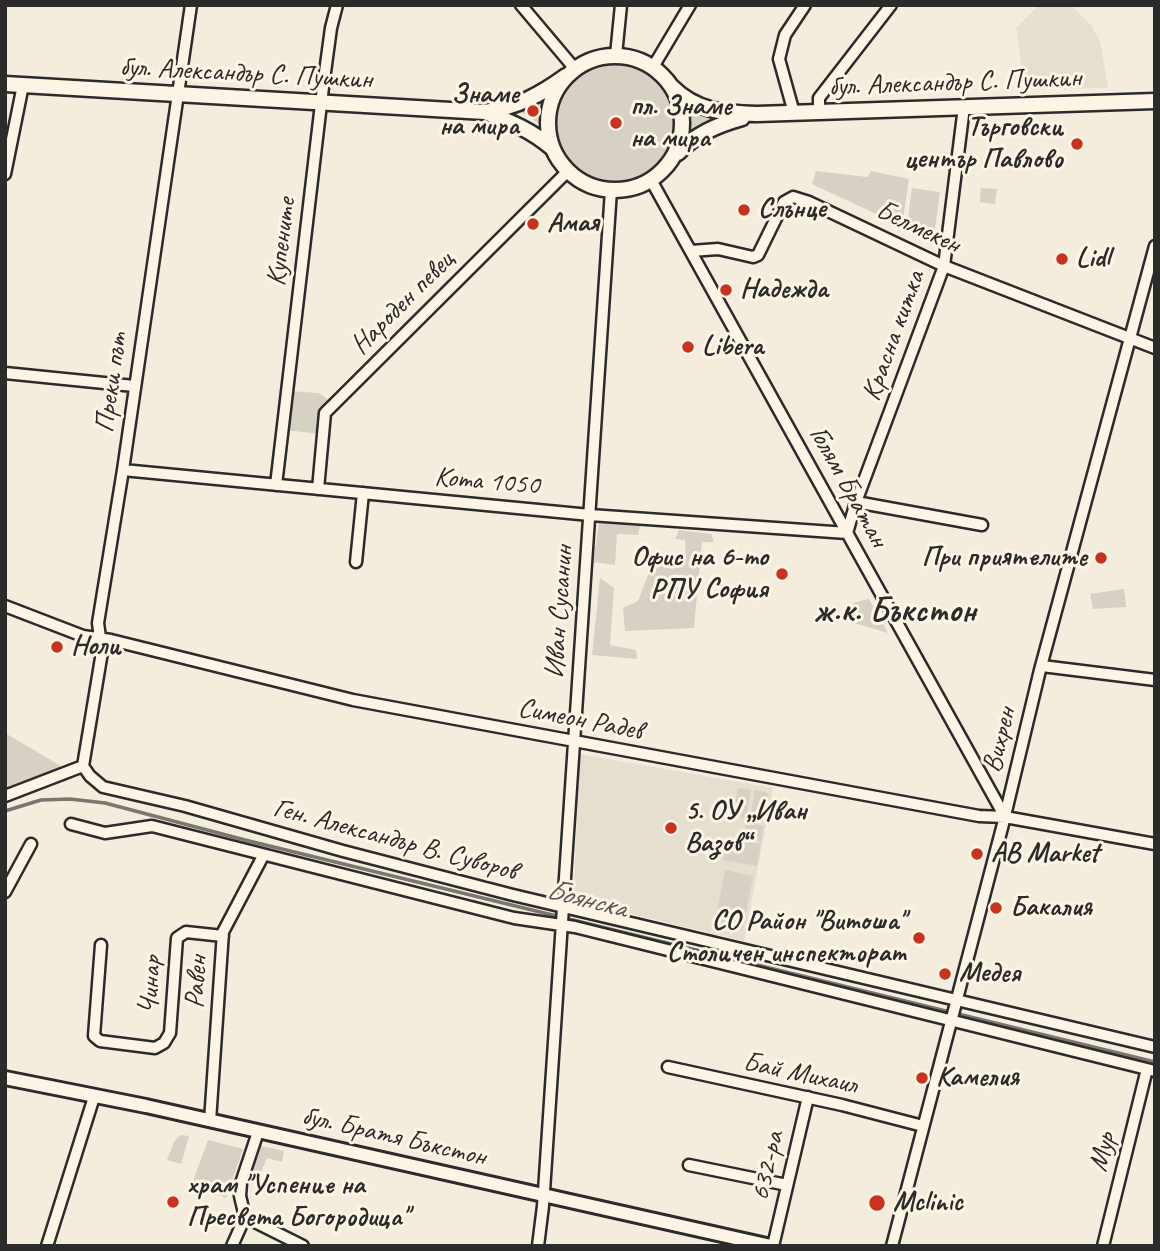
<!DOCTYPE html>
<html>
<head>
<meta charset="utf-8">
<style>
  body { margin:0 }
  #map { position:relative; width:1160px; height:1251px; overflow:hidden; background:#f4edde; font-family:Caveat,sans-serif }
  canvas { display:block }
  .frame { position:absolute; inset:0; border:7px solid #2b2b2b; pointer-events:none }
</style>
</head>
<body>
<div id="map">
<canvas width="1160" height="1251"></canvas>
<div class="frame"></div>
</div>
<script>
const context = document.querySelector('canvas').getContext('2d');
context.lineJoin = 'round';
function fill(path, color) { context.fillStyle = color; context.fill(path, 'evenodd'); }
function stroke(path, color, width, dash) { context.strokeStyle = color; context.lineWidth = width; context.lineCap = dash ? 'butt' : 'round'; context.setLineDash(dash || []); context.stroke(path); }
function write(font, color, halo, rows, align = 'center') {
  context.font = font + ' Caveat,sans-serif'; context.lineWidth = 6; context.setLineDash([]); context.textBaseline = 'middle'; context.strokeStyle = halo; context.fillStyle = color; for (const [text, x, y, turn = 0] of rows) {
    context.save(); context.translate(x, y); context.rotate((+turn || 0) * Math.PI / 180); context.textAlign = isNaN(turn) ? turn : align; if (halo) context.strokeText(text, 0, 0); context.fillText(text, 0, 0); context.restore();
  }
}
fill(new Path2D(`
  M1039,5h32l20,20 9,16 8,47 -83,2 -9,-62z
  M580,754l193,34 -29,153 -171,-41z`), '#e5dfd0');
fill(new Path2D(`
  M556 123a59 59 0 1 1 118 0a59 59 0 1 1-118 0Z
  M549,93l-5,16 1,18 -28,-17z
  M688,105l34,13 -33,19z
  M816,171l51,6 4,-6 38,8 -7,47 -90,-42z
  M912,188l28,4 -6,44 -28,-4z
  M981,188l16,1 -2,15 -15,-2z
  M288,391l31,2 15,11 -9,9 -2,21 -40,-4z
  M599,523l41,3 -2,9 -21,-1 -2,31 -22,-3z
  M679,530l32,4 3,8h-12l-8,86 -69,3 -2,-23 15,-7 17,-44 31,5 -1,-22 -10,-1z
  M600,578l14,10 -4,57 26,5 1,9 -45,-4z
  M1124,589l2,18 -33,2 -3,-15z
  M869,599l19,34 -37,-11 2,-19z
  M5,733l61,36 -61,25z
  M738,788l13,2 -5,28 -13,-3z
  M755,790l13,3 -5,27 -13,-2z
  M746,822l18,4 -3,16 -18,-4z
  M727,838l34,6 -4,22 -34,-6z
  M725,870l28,6 -10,52 -28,-5z
  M180,1135l9,1 -8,28 -14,-4 7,-18z
  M208,1140l35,9 -17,49 -34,-14z
  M261,1146l23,5 -2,11 -15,-4 -6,14 -10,-3z`), '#d6d1c4');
stroke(new Path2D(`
  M5,811l36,-11 29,-1 35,4 140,37 910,222`), '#7a7771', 3.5);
const minor = new Path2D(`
  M521,5l54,64
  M616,55l5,-50
  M653,67l37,-62
  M819,112v-14l72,-93
  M794,113l-15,-54 6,-24 20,-30
  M5,174l18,-89
  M651,180l354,637
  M691,251l27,-2 35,8 5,-2 26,-53 9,-5 16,5 135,64 211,82
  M5,373l129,13
  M123,470l467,45 257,18 9,-31 88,-236 20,-159
  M276,485l47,-398 8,-59 6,-23
  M318,489l7,-76 243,-242
  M856,502l126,23
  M356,562l7,-69
  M5,606l78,30 28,4 242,60 626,116 26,1 150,27
  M1042,666l113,14
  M83,766l7,10 13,11 82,19 158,45 170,44 642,152
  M83,766l19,-114 -4,-29 25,-153 68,-465
  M5,796l78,-30
  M71,824l34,9 47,-7 362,92 61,9 580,144
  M5,892l26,-48
  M101,945l-7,91 6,5 55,7 9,-5 6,-10 7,-95 9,-6 37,4
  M668,1067l174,38 81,21
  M210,1121l13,-189 40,-76
  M689,1165l98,20
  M245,1217l58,29
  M47,1246l47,-149
  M232,1246l13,-29 -5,-21 1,-13 17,-51
  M538,1246l5,-40 68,-1016
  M773,1246l35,-149
  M892,1246l111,-422 37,-154 115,-424
  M1103,1246l44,-177`);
const tertiary = new Path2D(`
  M5,1078l141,28 625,140`);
const secondary = new Path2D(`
  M548 123a67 67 0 1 1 134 0a67 67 0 1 1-134 0Z
  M5,84l480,28c32,-5 55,-17 81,-36
  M672,87c24,24 51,26 85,27l398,-13
  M487,113c25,9 45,18 65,35
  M678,153c18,-19 39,-28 64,-35`);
stroke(minor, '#2b2b2b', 15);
stroke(tertiary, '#2b2b2b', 18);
stroke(secondary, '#2b2b2b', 19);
stroke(minor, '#fcf5e5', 10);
stroke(tertiary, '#fcf5e5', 12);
stroke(secondary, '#fcf5e5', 14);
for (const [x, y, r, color] of [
  [533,111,7,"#c8321e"],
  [616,123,7,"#c8321e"],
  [1077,144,7,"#c8321e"],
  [744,210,7,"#c8321e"],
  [533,224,7,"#c8321e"],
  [1062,259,7,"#c8321e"],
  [726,290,7,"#c8321e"],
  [688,347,7,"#c8321e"],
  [1101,558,7,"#c8321e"],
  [782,574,7,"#c8321e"],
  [57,647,7,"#c8321e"],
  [671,828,7,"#c8321e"],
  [977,854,7,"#c8321e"],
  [996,908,7,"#c8321e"],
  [919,938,7,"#c8321e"],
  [945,974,7,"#c8321e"],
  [922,1078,7,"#c8321e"],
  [173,1202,7,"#c8321e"],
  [877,1203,9,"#c8321e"]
]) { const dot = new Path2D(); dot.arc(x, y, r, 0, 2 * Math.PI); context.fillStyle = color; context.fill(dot); stroke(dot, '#fcf5e5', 2.5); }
write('28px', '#2b2b2b', '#fcf5e5', [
  ["бул. Александър С. Пушкин",246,74,3],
  ["бул. Александър С. Пушкин",955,83,-2],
  ["Белмекен",918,228,25],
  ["Купените",282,242,-83],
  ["Народен певец",403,303,-45],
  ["Красна китка",894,336,-70],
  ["Преки път",112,383,-82],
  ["Кота 1050",487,482,5],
  ["Голям Братан",848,487,61],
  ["Иван Сусанин",560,612,-86],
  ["Симеон Радев",580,720,11],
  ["Вихрен",1000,740,-76],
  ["Ген. Александър В. Суворов",395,840,15],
  ["Равен",197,982,-86],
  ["Чинар",151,985,-86],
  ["Бай Михаил",800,1074,12],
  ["бул. Братя Бъкстон",394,1137,13],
  ["Мур",1103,1152,-76],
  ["632-ра",768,1166,-77]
]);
write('bold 28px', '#2b2b2b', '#fcf5e5', [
  ["Знаме",519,95,"right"],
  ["на мира",519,127,"right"],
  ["пл. Знаме",630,107],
  ["на мира",630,139],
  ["Търговски",1063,128,"right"],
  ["център Павлово",1063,160,"right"],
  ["Слънце",758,210],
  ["Амая",547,224],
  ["Lidl",1076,259],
  ["Надежда",740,290],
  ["Libera",702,347],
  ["Офис на 6-то",768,558,"right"],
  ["РПУ София",768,590,"right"],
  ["При приятелите",1087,558,"right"],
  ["Ноли",71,647],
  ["5. ОУ „Иван",685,812],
  ["Вазов“",685,844],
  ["AB Market",991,854],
  ["Бакалия",1010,908],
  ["СО Район \"Витоша\"",905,922,"right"],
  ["Столичен инспекторат",905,954,"right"],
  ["Медея",959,974],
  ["Камелия",936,1078],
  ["храм \"Успение на",187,1186],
  ["Пресвета Богородица\"",187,1218],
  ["Mclinic",893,1203]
], 'left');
write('italic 30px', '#595754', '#fcf5e5', [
  ["Боянска",586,900,14]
]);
write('bold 35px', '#2b2b2b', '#fcf5e5', [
  ["ж.к. Бъкстон",895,612]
]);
</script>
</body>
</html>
